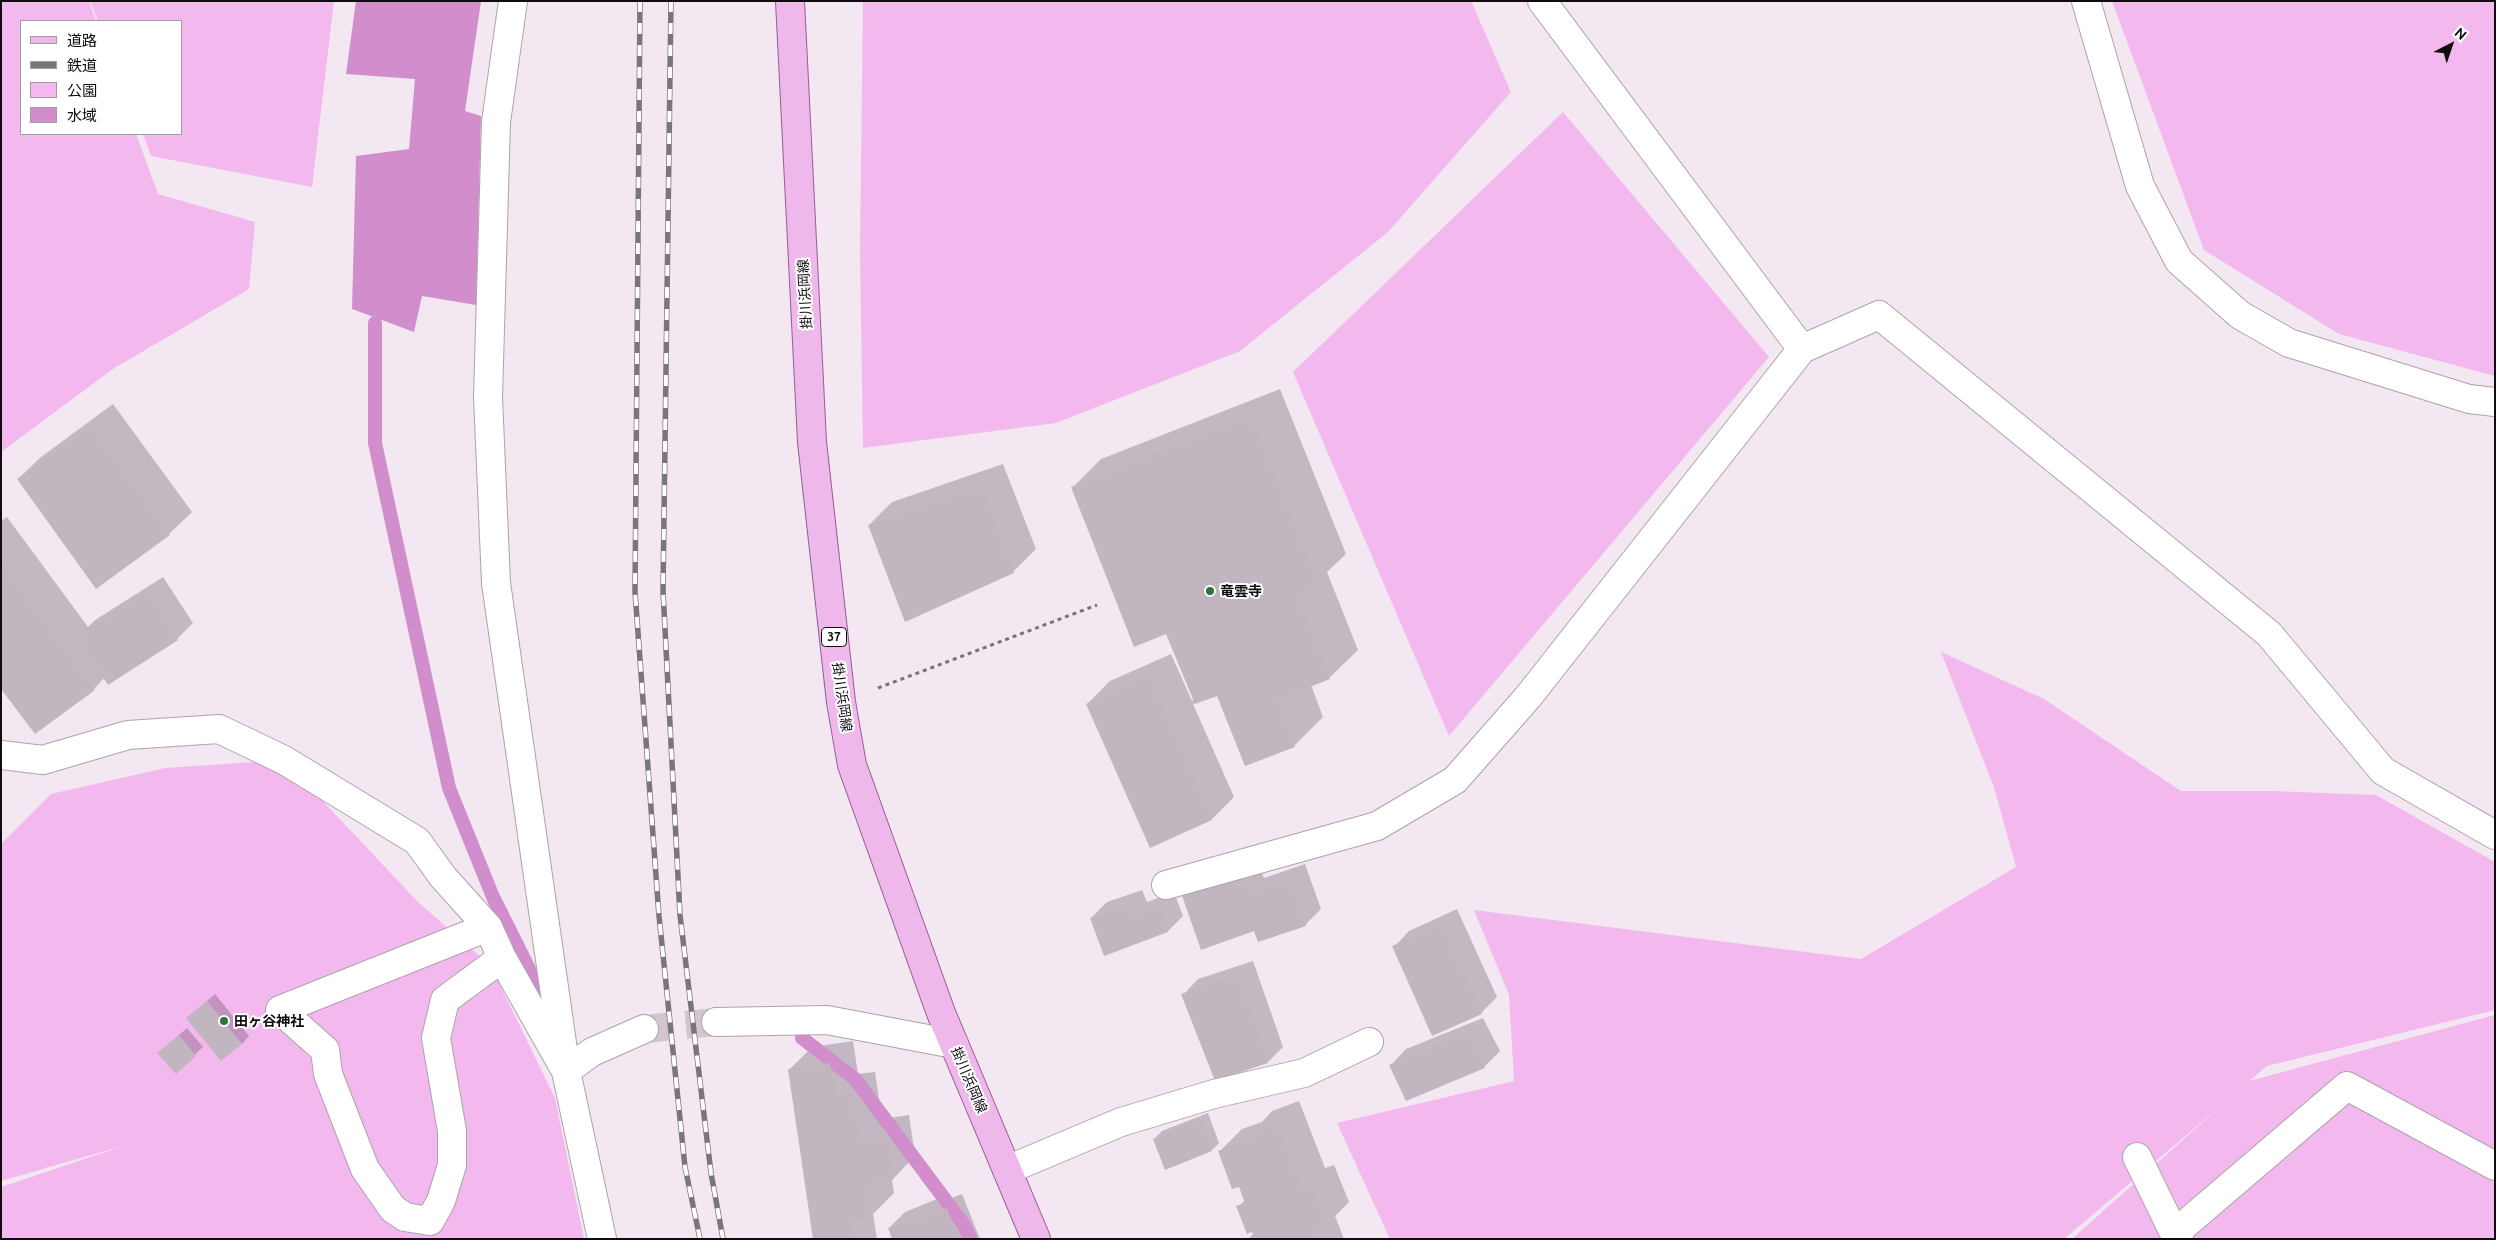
<!DOCTYPE html>
<html>
<head>
<meta charset="utf-8">
<style>
  body { margin:0 }
  #map { position:relative; width:2496px; height:1240px; overflow:hidden; background:#f3e7f2; font-family:Ubuntu,"Noto Sans JP",sans-serif }
  canvas { display:block }
  .frame { position:absolute; inset:0; border:2px solid #0f0b0e; pointer-events:none }
  .legend { position:absolute; left:20px; top:20px; width:162px; height:115px; box-sizing:border-box; background:#fff; border:1px solid #9f9d9f; margin:0; padding:6px 9px; list-style:none; font-size:15px; color:#0f0b0e }
  .legend li { display:flex; align-items:center; gap:10px; height:25px }
  .legend b { width:25px; border:1px solid #9f9d9f }
  .north { position:absolute; left:2426px; top:20px; width:50px; height:50px; -webkit-text-stroke:4px #fff; paint-order:stroke; rotate:41deg; font-size:14px; font-weight:700; line-height:20px; text-align:center; color:#0f0b0e }
  .north::after { content:''; display:block; margin:auto; width:18px; height:22px; background:#0f0b0e; clip-path:polygon(50% 0,100% 100%,50% 72%,0 100%) }
</style>
</head>
<body>
<div id="map">
<canvas width="2496" height="1240"></canvas>
<div class="frame"></div>
<ul class="legend">
<li><b style="height:6px;background:#eeb8ea"></b>道路</li>
<li><b style="height:6px;background:#7c747b"></b>鉄道</li>
<li><b style="height:14px;background:#f3b8ee"></b>公園</li>
<li><b style="height:14px;background:#d18dcc"></b>水域</li>
</ul>
<div class="north">N</div>
</div>
<script>
const context = document.querySelector('canvas').getContext('2d');
context.lineJoin = 'round';
function fill(path, color) { context.fillStyle = color; context.fill(path, 'evenodd'); }
function stroke(path, color, width, dash) { context.strokeStyle = color; context.lineWidth = width; context.lineCap = dash ? 'butt' : 'round'; context.setLineDash(dash || []); context.stroke(path); }
function write(font, color, halo, rows, align = 'center') {
  context.font = font + ' Ubuntu,"Noto Sans JP",sans-serif'; context.lineWidth = 4; context.setLineDash([]); context.textBaseline = 'middle'; context.strokeStyle = halo; context.fillStyle = color; for (const [text, x, y, turn = 0] of rows) {
    context.save(); context.translate(x, y); context.rotate((+turn || 0) * Math.PI / 180); context.textAlign = isNaN(turn) ? turn : align; if (halo) context.strokeText(text, 0, 0); context.fillText(text, 0, 0); context.restore();
  }
}
fill(new Path2D(`
  M1,1h88l7,20h-75v113h115l22,60 97,28 -6,67 -136,80 -112,83z
  M90,1h244l-22,186 -161,-31 -8,-22h38v-113h-83z
  M863,1h608l40,91 -123,140 -148,119 -184,72 -193,25 -3,-196z
  M2112,1h383v375l-156,-42 -135,-84z
  M1563,112l206,245 -320,379 -156,-364z
  M1941,652l103,47 137,92h91l104,4 119,67v148l-228,56 -18,15 246,-66v224h-423l150,-134 -158,134h-674l-53,-116 177,-42 -5,-86 -35,-85 387,49 155,-92 -22,-80z
  M284,760l135,143 71,62 65,133 29,141h-583v-52l125,-42 -125,36v-337l50,-50 114,-26z`), '#f3b8ee');
fill(new Path2D(`
  M356,1h125l-16,110 16,5 -5,189 -54,-9 -8,36 -62,-23 4,-153 53,-7 6,-70 -69,-5z`), '#d18dcc');
fill(new Path2D(`
  M1280,389l66,165 -19,18 31,78 -29,28 -18,7 12,32 -29,29 -76,-52 -25,10 41,93 -22,22 -125,-115 23,-23 61,-27 21,47 2,-1 -27,-68 -95,-144 29,-29z
  M113,404l79,108 -23,22 -151,-55 23,-22z
  M1003,464l33,85 -23,23 -144,-47 23,-23z
  M7,517l81,110 7,-7 68,-43 30,46 -16,16 -69,44 -3,-6 -11,12 -59,43 -34,-45v-166z
  M1255,855l9,23 41,-14 16,45 -16,16 -50,4 -54,19z
  M1142,890l5,12 27,-10 9,24 -15,15 -77,-13 16,-16z
  M1457,909l40,88 -16,16 -87,-66 15,-16z
  M1253,961l30,86 -15,15 -53,17 -32,-84 15,-16z
  M215,994l34,42 -7,8 -54,-26z
  M1483,1018l17,33 -16,16 -93,-2 15,-16z
  M187,1028l16,19 -27,25 -9,-26z
  M853,1041l5,33 17,-2 7,47 27,-4 6,41 -23,24 2,13 -21,21 4,25h-62l-26,-169 23,-23z
  M1299,1101l26,67 9,-3 15,37 -14,14 9,23h-96l6,-6 -16,-26 7,-7 -6,-15 -20,-33 23,-23 20,-7 10,-11z
  M1208,1113l11,30 -7,7 -58,-11 8,-8z
  M962,1194l18,45h-86l-5,-11 16,-16 32,-13 1,4z`), '#0003');
stroke(new Path2D(`
  M375,323v120l74,345 44,109 36,72 16,43
  M802,1038l53,41 109,146 6,14`), '#d18dcc', 14);
fill(new Path2D(`
  M1251,417l66,167 -19,15 32,80 -53,21 18,47 -50,19 -28,-70 -22,8 -29,-70 -32,13 -63,-160z
  M90,426l80,109 -74,54 -79,-110z
  M980,486l34,87 -109,49 -37,-97z
  M1,563l94,127 -60,44 -34,-45z
  M147,591l31,49 -70,45 -30,-49z
  M1148,676l64,144 -62,28 -64,-144z
  M1240,870l8,23 42,-14 16,47 -48,16 -4,-11 -53,19 -21,-60z
  M1126,905l5,12 28,-11 9,26 -64,24 -14,-38z
  M1441,924l41,90 -50,22 -40,-90z
  M1237,976l31,87 -53,18 -34,-87z
  M207,1001l35,43 -21,17 -35,-43z
  M1467,1033l18,35 -79,33 -17,-36z
  M179,1035l17,21 -20,18 -19,-21z
  M830,1063l6,33 16,-2 7,47 27,-4 7,43 -26,4 5,33 -24,3 3,19h-38l-25,-170z
  M1200,1120l12,31 -47,19 -12,-31z
  M1276,1123l26,67 9,-3 16,39 -16,7 2,6h-58l-3,-7 -5,2 -11,-28 9,-3 -6,-16 -7,2 -14,-38 32,-12 -2,-6z
  M947,1208l11,31h-66l-4,-11 34,-14 1,4z`), '#c1b5bf');
stroke(new Path2D(`
  M644,1029l72,-7`), '#d1c6d0', 28, [28, 14]);
const minor = new Path2D(`
  M513,1l-17,121 -8,275 8,186 70,488 36,168
  M2086,1l54,185 39,75 61,54 49,28 180,56 26,3
  M1802,349l77,-34 390,319 114,137 112,64
  M1,755l42,5 85,-25 91,-6 65,31 133,81 26,36 45,50 14,31 64,113 26,-19 52,-23
  M1166,885l211,-59 78,-46 73,-83 274,-348 -260,-348
  M488,927l-208,83 45,40 3,24 37,95 28,40 12,8 25,4 11,-20 11,-36v-34l-16,-93 9,-38 57,-42
  M716,1022l111,-2 127,24
  M2137,1157l40,82
  M1007,1170l114,-48 93,-28 90,-21 65,-31
  M2177,1239l5,-12 165,-141 148,80`);
const major = new Path2D(`
  M790,1l22,441 29,260 11,63 89,248 95,226`);
stroke(minor, '#aea2ad', 30);
stroke(major, '#985c94', 30);
stroke(new Path2D(`
  M878,688l219,-83`), '#797178', 3, [4, 4]);
stroke(minor, '#fff', 28);
stroke(major, '#eeb8ea', 28);
const rail = new Path2D(`
  M640,1l-5,591 24,324 26,251 15,72
  M671,1l-8,590 17,324 31,258 12,66`);
stroke(rail, '#7c747b', 5.5);
stroke(rail, '#fff', 4, [11]);
for (const [x, y, r, color] of [
  [1210,591,5,"#2b723e"],
  [224,1021,5,"#2b723e"]
]) { const dot = new Path2D(); dot.arc(x, y, r, 0, 2 * Math.PI); context.fillStyle = color; context.fill(dot); stroke(dot, '#fff', 2); }
for (const [x, y, w] of [
  [834,637,25]
]) { const box = new Path2D(); box.roundRect(x - w / 2, y - 9.5, w, 19, 4); context.fillStyle = '#fff'; context.fill(box); stroke(box, '#0f0b0e', 1); }
write('bold 12px', '#0f0b0e', null, [
  ["37",834,637]
]);
write('14px', '#0f0b0e', '#fff', [
  ["掛川浜岡線",805,294,-93],
  ["掛川浜岡線",842,697,82],
  ["掛川浜岡線",969,1080,67]
]);
write('bold 14px', '#0f0b0e', '#fff', [
  ["竜雲寺",1220,591],
  ["田ヶ谷神社",234,1021]
], 'left');
</script>
</body>
</html>
